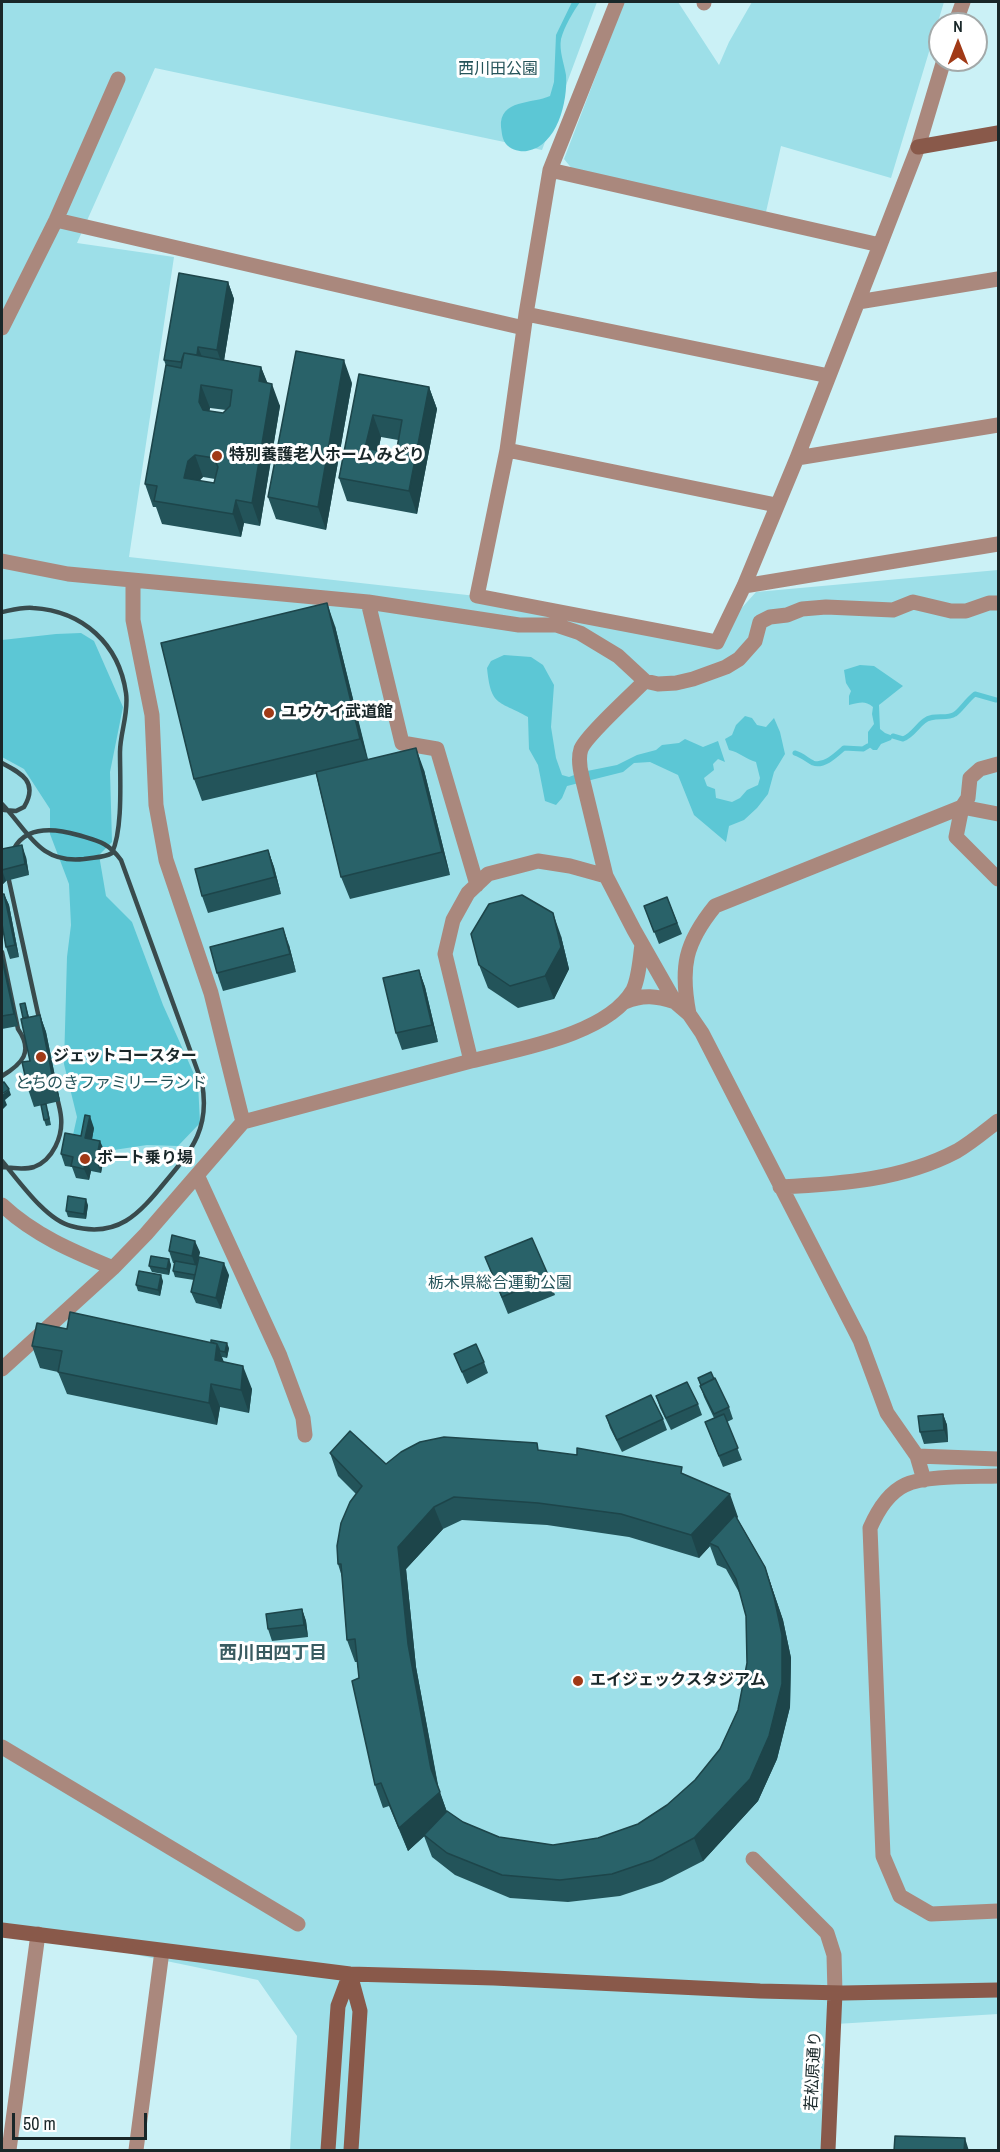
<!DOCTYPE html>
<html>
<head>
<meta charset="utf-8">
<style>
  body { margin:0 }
  #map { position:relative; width:1000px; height:2152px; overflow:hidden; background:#cbf1f6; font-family:"Archivo Narrow",sans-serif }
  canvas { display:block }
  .frame { position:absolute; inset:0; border:3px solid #192729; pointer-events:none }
  .north { position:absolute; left:928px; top:12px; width:60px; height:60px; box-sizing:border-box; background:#fff; border:2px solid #a3a9a9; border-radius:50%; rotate:0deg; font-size:16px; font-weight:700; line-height:24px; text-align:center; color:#192729 }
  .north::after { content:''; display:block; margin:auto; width:21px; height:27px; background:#a13a17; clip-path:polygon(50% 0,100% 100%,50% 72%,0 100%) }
  .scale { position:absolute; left:12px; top:2113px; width:135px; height:27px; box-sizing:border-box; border:3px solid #192729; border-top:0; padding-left:8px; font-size:18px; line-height:21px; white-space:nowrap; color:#192729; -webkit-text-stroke:4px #fff; paint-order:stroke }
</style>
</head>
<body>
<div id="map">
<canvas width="1000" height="2152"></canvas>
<div class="frame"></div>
<div class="north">N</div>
<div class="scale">50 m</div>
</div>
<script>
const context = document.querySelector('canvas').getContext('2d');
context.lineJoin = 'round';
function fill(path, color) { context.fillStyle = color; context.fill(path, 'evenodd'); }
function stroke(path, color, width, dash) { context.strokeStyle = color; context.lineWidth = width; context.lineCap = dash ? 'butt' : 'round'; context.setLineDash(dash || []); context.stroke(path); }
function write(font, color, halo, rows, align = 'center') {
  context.font = font + ' "Archivo Narrow","Noto Sans JP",sans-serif'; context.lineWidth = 6; context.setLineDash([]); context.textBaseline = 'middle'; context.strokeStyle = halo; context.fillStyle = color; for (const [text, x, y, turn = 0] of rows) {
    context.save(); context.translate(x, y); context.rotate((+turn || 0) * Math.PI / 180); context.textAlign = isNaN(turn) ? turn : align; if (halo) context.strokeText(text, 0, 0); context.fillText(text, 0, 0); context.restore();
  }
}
fill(new Path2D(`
  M2,2h595l-55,148 -387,-82 -78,175 97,14 -45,300 356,40 227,44 44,-49 242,-22v1444l-162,10 -4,126h-542l7,-114 -39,-56 -256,-53z
  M624,2h54l41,63 10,-23 23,-40h192l-53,176 -110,-32 -15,66 -193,-42 -9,-11z`), '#9ddfe8');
fill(new Path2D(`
  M572,2h8c-7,10 -16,25 -19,37 -2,12 3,24 5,36 2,27 -9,71 -39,76 -7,1 -16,-1 -21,-7 -4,-5 -4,-11 -5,-17 -2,-28 32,-23 49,-31l4,-14 2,-47z
  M81,633l13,8 29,66 -13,65 2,70 -13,13 7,41 26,26 31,83 35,78 2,40 -22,23 -31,-1 -40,6 -36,-7 6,-27 -13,-53 3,-107 4,-32 -2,-41 -19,-50v-25l-26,-40 -22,-12v-117l54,-6z
  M504,655l27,2 12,8 11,20 -3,42 5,31 6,17 7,2 13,-5 35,-7 20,-10 19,-5 6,-5 17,-2 6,-4 18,8 15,-6 7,21 -7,-3 -5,5 1,6 -10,8 3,8 8,3 1,9 16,4 8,-4 7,-8 11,-5 2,-7 -4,-16c-10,-3 -17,-10 -27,-12l-4,-11 7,-4 4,-10 9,-9 7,2 5,7 9,2 8,-9 6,14 5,22 -11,18 -6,22 -11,14 -13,12 -15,6 -3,16 -32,-27 -16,-40 -28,-13 -16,1 -11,9 -56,14 -5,12 -6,7 -11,-4 -7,-36 -9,-16 -1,-32c-30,-17 -37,-10 -41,-49l4,-7z
  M860,665l14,1 29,20 -24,19 1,24 5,4 8,3 -2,4 -10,4 -4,6h-4l-5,-4v-14l6,-8 -2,-10 1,-7c-9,-7 -13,-4 -24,-2v-9l2,-5 -5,-8 -2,-13z`), '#5cc7d5');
stroke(new Path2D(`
  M893,736l10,3c10,-4 13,-12 21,-18 10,-8 22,-1 31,-7 5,-3 12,-14 20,-20l21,6
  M795,753c7,2 12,7 18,10 11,4 23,-8 31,-15l19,1 5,-3`), '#5cc7d5', 5);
stroke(new Path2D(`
  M617,2l-67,168 -24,144 -19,136 -30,146 235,45 5,1 27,-56 53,-128 83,-213 38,-98 26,-87
  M704,3v-1
  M955,24l8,-22
  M550,170l330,75
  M56,220l468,108
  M858,302l140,-23
  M526,314l303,62
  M2,328l54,-108 62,-141
  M507,450l269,55
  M797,458l201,-33
  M2,561l66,13 300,28 151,23h37l24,8 38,23 27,25 13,3 18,-1 17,-4 33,-12 13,-8 16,-18 5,-19 10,-5 17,-2 15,-6 24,-2 67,3 20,-8 38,9h15l23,-8h9
  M133,581v39l19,95 4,90 10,55 45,133 32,129
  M744,586l254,-42
  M368,602l34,141 35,6 40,136
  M645,681c-13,13 -59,55 -64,68 -3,9 -1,20 1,28l24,99 28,54 41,72 14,12 13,19 158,307 27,73 30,43 7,24
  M998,764l-18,5 -10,9 -2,20 -6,9 -6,30 42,42
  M625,1002c18,-8 32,-6 50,0
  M689,1014c-9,-47 -4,-71 26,-108l247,-99 36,7
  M471,1061c47,-12 136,-26 162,-71 6,-12 7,-32 9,-45
  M197,1175l83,181 23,62 2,17
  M780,1187c61,-3 122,-7 177,-36 14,-8 28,-20 41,-30
  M2,1205c32,30 70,46 111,63
  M2,1369l111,-101 33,-34 97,-112 228,-61 -26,-107 8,-34 15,-27 20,-19 50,-13 32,5 36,10
  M917,1456l81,3
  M998,1476c-23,1 -73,-1 -93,9 -17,8 -28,27 -35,43l13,328 17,40 31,18 67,-3
  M2,1747l296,177
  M753,1859l74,74 7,22 1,38
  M9,2150l29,-216
  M136,2150l26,-199`), '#aa887d', 15);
stroke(new Path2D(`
  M918,147l80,-14
  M2,1930l348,44 144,4 266,13 83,2 155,-3
  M350,1974l10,37 -9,139
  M328,2150l10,-144 12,-32
  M828,2150l7,-157`), '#89594a', 15);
stroke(new Path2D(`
  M2,612c10,-2 21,-5 31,-4 50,3 86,36 93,85 3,20 -6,40 -6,59 0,28 3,77 -8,101 -8,5 -18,4 -28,6 -45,5 -55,-27 -82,-55
  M2,763c19,10 37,19 22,44l-8,4 -12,-1
  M2,952l16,77c16,23 4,35 -16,47
  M2,1161c17,20 44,59 69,65 47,13 68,-12 95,-45 27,-32 44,-54 36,-98l-81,-223c-13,-18 -23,-19 -43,-25 -38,-11 -69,-5 -70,41l34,156
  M2,1167c9,1 22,3 32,0 19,-7 29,-31 27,-50 -1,-11 -5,-21 -7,-32`), '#394b4d', 4.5);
fill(new Path2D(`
  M228,282l6,17 -10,61 37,7 6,16 13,23 -20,120 -16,-3 -3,14 -79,-13 -6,-17h-3l-8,-23 21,-118 -2,-6zM210,408l16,2 -3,3 -14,-2zM203,477l12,2 -1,4 -15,-2z
  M359,374l70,13 8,22 -20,105 -70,-13 -8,-23zM381,437l17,3 -2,14 -18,-3z
  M352,383l-26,147 -50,-11 -8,-22z
  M335,626l33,133 56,11 26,105 -100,24 -9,-22 -25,-103 -114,27 -8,-22z
  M2,849l24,8 3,18 -23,6 -4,4z
  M268,850l6,17 7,27 -73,19 -6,-17z
  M4,894l5,11 10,52 -9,2 -4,-12z
  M667,897l15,37 -23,10 -15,-38z
  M561,936l8,33 -15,30 -36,9 -30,-20 -9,-23z
  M289,945l7,27 -73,19 -6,-18z
  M2,955l2,6 14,65 -16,3z
  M419,970l6,17 13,55 -36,8 -6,-17z
  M25,1003l4,14 11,-2 6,17 14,69 -26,6 -6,-18 2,-28 -7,-43z
  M48,1110l3,15 -5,1 -2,-6z
  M94,1128l-2,11 13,13 -4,21 -10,-2 -2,9 -13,-2 -4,-11 -7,-1 -4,-12 20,-18z
  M88,1205l-2,14 -18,-2 -2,-6z
  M169,1251l31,1 -3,13 32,10 -8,34 -25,-6 -5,-11 3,-12 -19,-3 -2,-6 2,-8h-2z
  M485,1257l64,20 6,18 -47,19z
  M169,1259l2,6 -2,10 -17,-3 -3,-6z
  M163,1281l-3,15 -22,-5 -2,-6z
  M67,1329l162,19 -2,10 -5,-1 2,5 28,27 -3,24 -29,-6 -3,18 -150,-31 -9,-22 -18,-4 -8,-22z
  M454,1354l30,8 4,11 -21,11z
  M698,1378l31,29 4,12 -6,3 15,38 -19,7 -18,-45 9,-4 -10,-21z
  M656,1396l42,8 4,11 -31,15 -11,-22z
  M943,1414l4,11 1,17 -24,2 -4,-12z
  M606,1416l57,3 4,11 -45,22 -12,-24z
  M539,1450l146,25 53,42 -1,1 28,49 18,53 8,38 -1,49 -13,52 -19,42 -55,60 -41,21 -42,14 -52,6 -58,-4 -55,-23 -23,-18 -8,-21 -16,15 -19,-45 -6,2 -8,-23 -18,-123h-2l-8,-22 -5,-63 -4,-13 18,-70 -18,-18 -8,-23 56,11zM462,1520l85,5 82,12 70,21 11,-12 7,19 9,4 14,25 6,22 1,47 -9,47 -18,39 -25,31 -28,25 -29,19 -40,14 -45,7 -54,-8 -36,-15 -16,-10 -8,-22 -23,-123 -10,-98 37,-40z
  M302,1609l4,12 2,16 -36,4 -4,-12z`), '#23545a');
fill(new Path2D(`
  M228,282l6,17 -11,68 -6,-17z
  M198,347l7,17 -8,-8z
  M344,360l8,23 -26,147 -8,-23z
  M261,367l9,22 -11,-8z
  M272,384l8,22 -20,120 -8,-23z
  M201,385l9,23 -3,16 -8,-22z
  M429,387l8,22 -20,105 -8,-23z
  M373,415l8,22 -7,34 -9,-23z
  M195,455l8,22 -7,7 -12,-6 4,-17z
  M236,500l8,23 -3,14 -8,-23z
  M327,603l8,23 33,135 -8,-22z
  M416,748l8,22 26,105 -8,-23z
  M22,845l4,12 3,18 -4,-11z
  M268,850l6,17 7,27 -6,-17z
  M2,870l4,11 -4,4z
  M4,894l5,11 10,52 -4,-12z
  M553,913l8,23 8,33 -15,30 -9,-23z
  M283,928l6,17 7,27 -6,-18z
  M2,955l2,6 14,65 -4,-12 -12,-55z
  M419,970l6,17 13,55 -6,-17z
  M40,1015l6,17 14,69 -6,-17z
  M9,1089l2,6 -6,5 2,5 -5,5v-15z
  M90,1116l4,12 -4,22 -5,-12z
  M100,1141l5,11 -4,21 -5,-12z
  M86,1159l5,12 -2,9 -5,-11z
  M86,1199l2,6 -2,14 -2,-5z
  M195,1241l5,11 -4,16 -4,-12z
  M169,1259l2,6 -2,10 -2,-6z
  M224,1263l5,12 -8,34 -5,-11z
  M161,1275l2,6 -3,15 -2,-6z
  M227,1343l2,5 -2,10 -2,-6z
  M217,1344l8,22 -10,-6z
  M243,1366l9,23 -3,24 -8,-23z
  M211,1384l9,23 -3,18 -8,-22z
  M943,1414l4,11 1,17 -4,-12z
  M730,1494l8,23 -26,27 -3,-1 1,3 -11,12 -8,-23z
  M434,1507l9,22 -37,40 10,98 23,125 -8,-23 -23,-125 -10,-97z
  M765,1567l18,53 8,38 -1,49 -13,52 -19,42 -55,60 -9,-23 88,-154z
  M302,1609l4,12 2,16 -4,-12z
  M440,1792l8,23 -40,36 -9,-23z
  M965,2138l4,13h-5z`), '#1d454a');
const building = new Path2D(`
  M179,273l49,9 -11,68 -19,-3 -1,8 -13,-2 -3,9 -17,-2z
  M296,351l48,9 -26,147 -50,-10z
  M184,353l77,14 -2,14 13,3 -20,119 -16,-3 -3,14 -79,-13 3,-15 -12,-2 21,-119 15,3zM201,385l31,5 -2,16 -7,7 -20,-3 -4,-8zM195,455l19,3 4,9 -4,16 -30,-5 4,-17z
  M359,374l70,13 -20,104 -70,-13zM373,415l29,5 -6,34 -31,-6z
  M327,603l33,136 -166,40 -33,-136z
  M416,748l26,104 -101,25 -25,-105z
  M22,845l3,19 -23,6v-21z
  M268,850l7,27 -73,19 -7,-27z
  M2,894h2l11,51 -9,2 -4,-23z
  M522,895l31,18 8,34 -16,29 -35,10 -31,-21 -8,-31 18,-30z
  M667,897l10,26 -23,9 -10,-26z
  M283,928l7,26 -73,19 -7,-26z
  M2,959l12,55 -12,2z
  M419,970l13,55 -36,8 -13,-55z
  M25,1003l3,14 -5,1 -3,-14z
  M40,1015l14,69 -26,5 -6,-27 8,-1 -9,-42z
  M4,1082l5,7 -7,5v-11z
  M46,1104l3,15 -5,1 -3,-15z
  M85,1115l5,1 -5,22 15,3 -4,20 -10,-2 -2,10 -13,-3 2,-9 -12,-3 4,-21 16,3z
  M68,1196l18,3 -2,15 -18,-3z
  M172,1235l23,6 -3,15 -23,-5z
  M532,1238l17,39 -47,20 -17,-40z
  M151,1256l18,3 -2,10 -18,-3z
  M199,1257l25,6 -8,35 -25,-6z
  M175,1261l22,4 -2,10 -22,-4z
  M139,1271l22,4 -3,15 -22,-5z
  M70,1312l147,32 -2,16 28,6 -2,24 -30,-6 -2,19 -151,-31 4,-21 -30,-5 5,-23 30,6z
  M211,1340l16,3 -2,9 -5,-1 -3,-7 -6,-2z
  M476,1344l8,18 -22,10 -8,-18z
  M711,1372l3,7 -13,6 -3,-7z
  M715,1378l14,29 -15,7 -14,-28z
  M687,1382l11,22 -32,14 -10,-22z
  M651,1395l12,24 -46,21 -11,-24z
  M724,1414l14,34 -19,8 -14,-34z
  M943,1414l1,16 -24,2 -2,-16z
  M350,1431l36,33 15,-12 19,-10 24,-5 93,6 1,7 39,5v-7l105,19 -1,6 49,21 -39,41 -70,-21 -83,-11 -84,-6 -20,10 -36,40 10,97 23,125 9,23 -41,36 -18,-45 -6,2 -23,-104 7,-3 -4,-39 -8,1 -6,-76h-3l-1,-18 4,-23 9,-21 12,-16 -32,-33z
  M735,1515l30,52 9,30 8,38v49l-13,52 -19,43 -56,59 -41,22 -41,14 -52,6 -58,-5 -55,-22 -23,-18 23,-24 16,11 36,15 54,8 45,-7 40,-14 29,-19 28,-25 25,-31 18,-39 9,-47 -1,-47 -10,-37 -18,-32 -9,-4z
  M302,1609l2,16 -36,4 -2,-15z
  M895,2136l70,2 -1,13h-70z`);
fill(building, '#296269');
stroke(building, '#1d454a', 1.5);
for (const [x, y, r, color] of [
  [217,456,6,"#a13a17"],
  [269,713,6,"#a13a17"],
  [41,1057,6,"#a13a17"],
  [85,1159,6,"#a13a17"],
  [578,1681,6,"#a13a17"]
]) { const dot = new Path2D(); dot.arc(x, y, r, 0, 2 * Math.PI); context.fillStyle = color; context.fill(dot); stroke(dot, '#fff', 2); }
write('16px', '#25545a', '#fff', [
  ["西川田公園",498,70],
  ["とちのきファミリーランド",111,1084],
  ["栃木県総合運動公園",500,1284]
]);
write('bold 16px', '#192729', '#fff', [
  ["特別養護老人ホーム みどり",229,456],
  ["ユウケイ武道館",281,713],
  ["ジェットコースター",53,1057],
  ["ボート乗り場",97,1159],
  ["エイジェックスタジアム",590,1681]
], 'left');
write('16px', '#192729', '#fff', [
  ["若松原通り",814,2071,-87]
]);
write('bold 18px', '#395b60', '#fff', [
  ["西川田四丁目",273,1654]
]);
</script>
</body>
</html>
